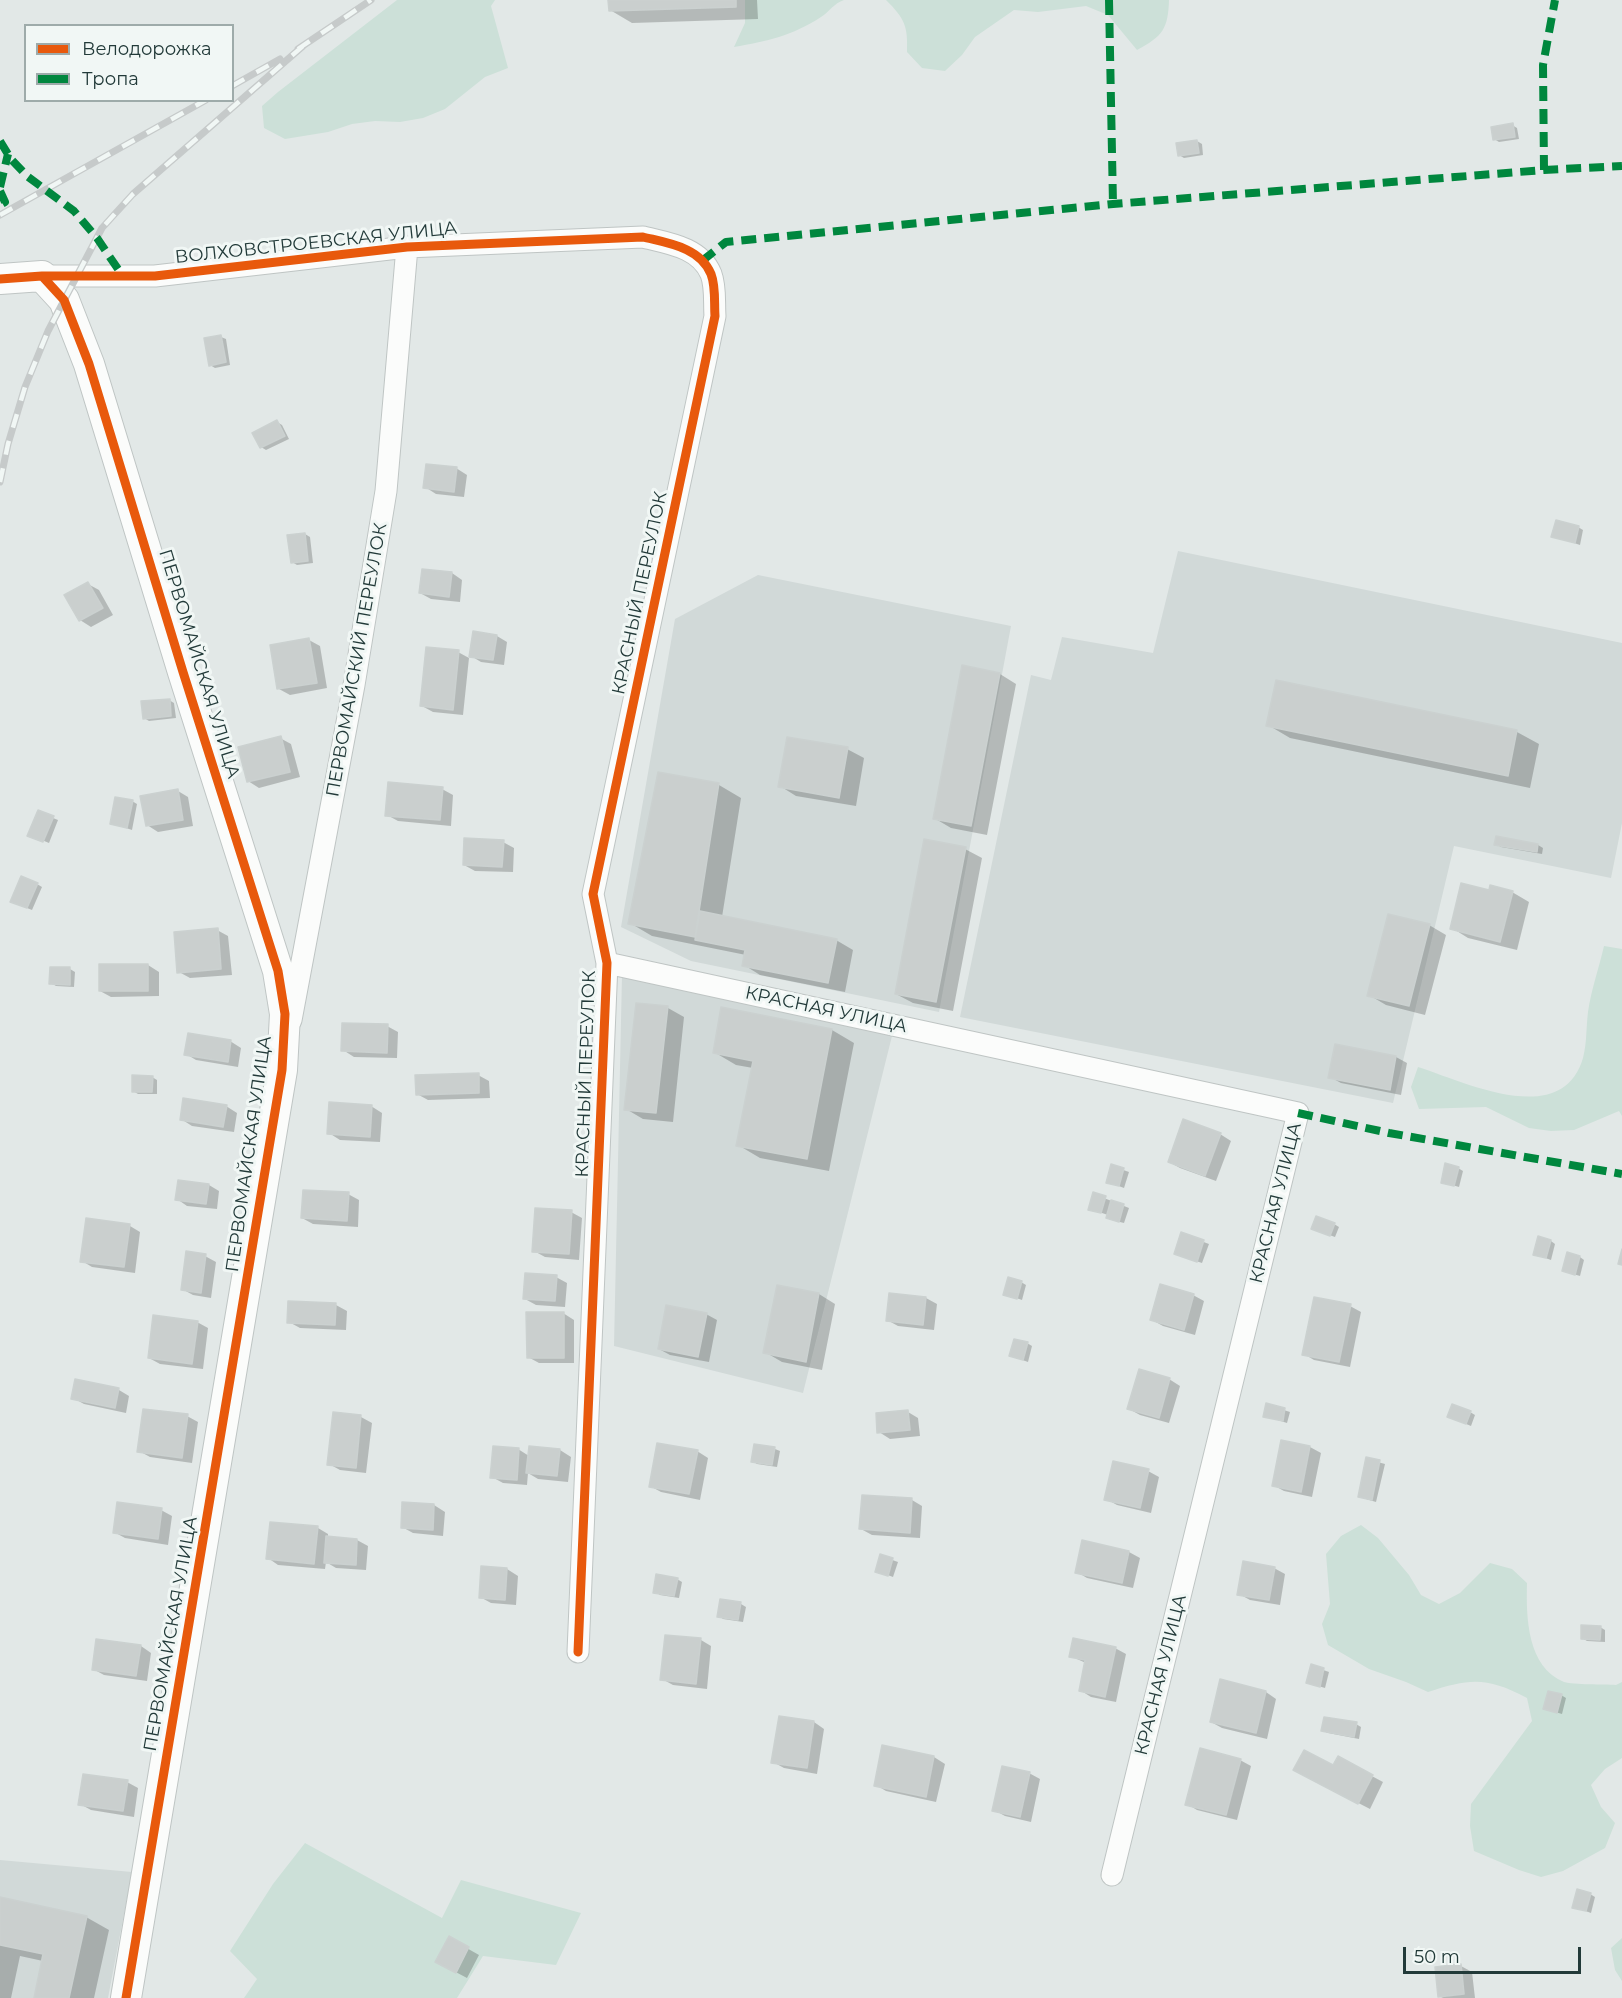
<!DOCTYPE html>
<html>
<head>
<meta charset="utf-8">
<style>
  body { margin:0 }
  #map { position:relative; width:1622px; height:1998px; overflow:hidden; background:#e2e8e7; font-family:Montserrat,sans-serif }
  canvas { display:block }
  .legend { position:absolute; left:24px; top:24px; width:210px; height:78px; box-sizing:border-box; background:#f1f7f5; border:2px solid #9eabaa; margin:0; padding:8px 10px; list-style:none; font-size:18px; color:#223a39 }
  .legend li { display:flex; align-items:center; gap:12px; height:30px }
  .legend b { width:30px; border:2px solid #9eabaa }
  .scale { position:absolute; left:1403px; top:1947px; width:178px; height:27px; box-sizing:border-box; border:3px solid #223a39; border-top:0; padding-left:8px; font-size:18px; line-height:21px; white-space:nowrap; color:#223a39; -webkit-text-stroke:4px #f1f7f5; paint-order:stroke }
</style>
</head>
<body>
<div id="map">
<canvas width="1622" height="1998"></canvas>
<ul class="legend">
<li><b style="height:8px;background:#e8590c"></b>Велодорожка</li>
<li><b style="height:8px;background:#00873e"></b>Тропа</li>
</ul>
<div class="scale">50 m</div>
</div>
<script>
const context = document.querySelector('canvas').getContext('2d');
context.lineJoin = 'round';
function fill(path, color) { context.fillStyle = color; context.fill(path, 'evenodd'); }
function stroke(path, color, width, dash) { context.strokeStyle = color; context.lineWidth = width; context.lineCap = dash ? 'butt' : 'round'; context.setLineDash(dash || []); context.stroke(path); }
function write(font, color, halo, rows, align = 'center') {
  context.font = font + ' Montserrat,sans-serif'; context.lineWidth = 6; context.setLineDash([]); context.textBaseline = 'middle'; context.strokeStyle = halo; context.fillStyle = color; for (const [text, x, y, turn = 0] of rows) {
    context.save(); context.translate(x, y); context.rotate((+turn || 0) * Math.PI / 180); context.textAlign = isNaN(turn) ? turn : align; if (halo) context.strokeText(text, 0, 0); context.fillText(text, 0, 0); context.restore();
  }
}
fill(new Path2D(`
  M1178,551l444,92v180l-11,55 -157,-32 -61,257 -433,-86 71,-342 20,5 11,-43 91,16z
  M758,575l253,51 -72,386 -248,-51 -70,-34 54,-308z
  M622,975l270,61 -89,357 -189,-47z
  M0,1860l132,12 -24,126h-108z`), '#d1d9d8');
fill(new Path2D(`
  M397,0h98l-4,6 17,62 -23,9 -40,32 -22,9 -23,4 -25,-1 -23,3 -24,8 -43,7 -21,-11 -2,-22 16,-14z
  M745,0h99c-10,3 -15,12 -23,17 -29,19 -54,24 -87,30l11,-24z
  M886,0h283c-1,29 -6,36 -32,50l-29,-35 -22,-9 -48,6 -24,-2 -39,27 -13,18 -17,16 -23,-3 -15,-16c1,-26 -2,-33 -21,-52z
  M1604,946l18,3v167l-3,-5 -45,19 -23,1 -22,-3 -43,-21 -67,2 -8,-22 7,-20c47,15 144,63 165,-9 4,-16 3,-30 5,-46 3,-22 11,-44 16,-66z
  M1361,1525l17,13 31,37 12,20 18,9 21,-11 30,-30 22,6 15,14c-1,34 0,84 37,99 10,3 40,2 52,3l6,-3v76l-17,11 -14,16 10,22 14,16 -10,25 -42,23 -22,6 -22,-7 -45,-19 -4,-25 1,-22 61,-83 -5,-23c-40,-21 -56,-20 -99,-6l-22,-10 -37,-13 -41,-24 -6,-21 8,-20 -4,-50 15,-18z
  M305,1843l137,75 19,-38 120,33 -25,52 -73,-9 -26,42h-213l13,-19 -27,-28 43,-67z
  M1622,1938v43l-7,-11 -4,-22z`), '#cce0d8');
fill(new Path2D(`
  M610,0h147l1,19 -126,4 -22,-13z
  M1512,125l5,3 2,11 -20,3 -5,-3z
  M1197,141l5,3 1,11 -19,3 -5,-3z
  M221,337l5,2 4,26 -15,3 -5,-3z
  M277,422l5,3 7,14 -23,11 -5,-3z
  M456,468l11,7 -3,22 -28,-3 -11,-7z
  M1578,527l5,3 -3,15 -27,-9z
  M305,534l5,3 3,26 -16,2 -5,-3z
  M452,573l10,7 -2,22 -29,-3 -11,-6z
  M88,584l11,6 14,25 -22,12 -11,-7z
  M497,636l10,6 -3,23 -23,-3 -10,-6z
  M309,640l11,6 7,42 -37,7 -11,-6z
  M458,652l11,6 -6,57 -30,-3 -11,-6z
  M1000,674l16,10 -29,151 -36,-7 -17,-10z
  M1277,682l240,50 22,12 -9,44 -240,-50 -22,-13z
  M169,700l5,3 2,15 -27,3 -5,-3z
  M280,738l11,6 9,33 -41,11 -11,-7z
  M847,749l17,9 -8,48 -60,-10 -16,-10z
  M719,785l22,13 -19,119 114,23 17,10 -8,42 -85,-17 -16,-10 2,-10 -94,-19 -22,-13z
  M442,789l11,6 -2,31 -53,-5 -11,-6z
  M178,791l10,6 5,29 -35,6 -11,-7z
  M132,801l5,3 -5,26 -21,-7z
  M53,818l5,2 -9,23 -17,-7z
  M1497,838l41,7 5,3 -1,6 -41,-7 -5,-3z
  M503,842l11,6 -1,24 -38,-1 -11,-6z
  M965,849l17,9 -29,153 -40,-8 -17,-9z
  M37,884l5,3 -10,23 -15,-6z
  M1490,892h22l17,10 -12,48 -49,-12 -16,-10z
  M1429,925l17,10 -21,80 -39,-10 -17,-10z
  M217,930l11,6 4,39 -42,3 -11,-6z
  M148,965l11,7v24l-48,1 -11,-6z
  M70,969l5,3 -1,15 -18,-1 -5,-3z
  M668,1008l16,9 -11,105 -30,-3 -17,-10z
  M387,1026l11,6 -1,26 -43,-1 -11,-7z
  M832,1030l22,13 -25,128 -69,-13 -22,-13 15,-77 -17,-3 -22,-13z
  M230,1041l11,7 -3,19 -42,-7 -10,-6z
  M1336,1045l60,12 11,6 -6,32 -60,-12 -11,-6z
  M478,1075l11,6 1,17 -62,2 -11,-6z
  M152,1077l5,3v14h-19l-5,-3z
  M226,1106l11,7 -3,19 -42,-6 -11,-7z
  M371,1106l11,7 -2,29 -40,-2 -11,-7z
  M1220,1134l11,7 -15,40 -36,-13 -11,-6z
  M1112,1166l17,6 -5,16 -16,-6z
  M1458,1168l5,3 -4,16 -17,-5z
  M209,1185l10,6 -2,18 -30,-3 -10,-7z
  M348,1194l11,6 -1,27 -45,-3 -11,-6z
  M1094,1194l35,14 -5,15 -12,-3 -4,-3v-2l-18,-6z
  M571,1212l11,6 -3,42 -34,-3 -11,-6z
  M1334,1224l5,3 -4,10 -17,-6z
  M130,1226l10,6 -5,41 -43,-6 -10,-6z
  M1182,1234l27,10 -7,19 -21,-7z
  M1551,1241l4,3 -4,16 -17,-6z
  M205,1256l11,6 -5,36 -18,-3 -11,-6z
  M1580,1257l4,3 -4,16 -17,-5z
  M556,1277l11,6 -2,24 -29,-2 -11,-6z
  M1021,1282l5,3 -4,15 -17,-6z
  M819,1294l16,10 -13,66 -40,-8 -17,-10z
  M1193,1295l11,6 -9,34 -32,-9 -11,-6z
  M926,1298l11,6 -3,26 -36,-4 -11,-6z
  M336,1305l11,6 -1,19 -46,-2 -11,-6z
  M1350,1306l11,6 -11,55 -36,-7 -10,-6z
  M563,1313l11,7v43h-35l-11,-6z
  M706,1314l11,6 -8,42 -39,-7 -11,-6z
  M197,1322l11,6 -5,41 -43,-5 -11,-6z
  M1027,1343l5,3 -4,16 -17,-6z
  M1169,1379l11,7 -11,37 -29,-8 -11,-6z
  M119,1390l10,6 -3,17 -42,-9 -11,-6z
  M1268,1405l22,7 -3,11 -22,-7z
  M908,1412l10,6 2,18 -30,3 -11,-7z
  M1470,1412l5,3 -4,11 -17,-7z
  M187,1416l11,6 -6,41 -42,-6 -11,-6z
  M361,1417l11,6 -6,50 -26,-3 -11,-6z
  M1282,1442l28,5 11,6 -9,44 -28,-6 -11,-6z
  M755,1445l20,4 5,2 -3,16 -20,-3 -5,-3z
  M518,1449l11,7 31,-6 11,7 -3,25 -30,-3 -10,-6 -1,12 -24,-2 -11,-6z
  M697,1451l11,7 -8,42 -39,-8 -11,-6z
  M1367,1459l18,5 -9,38 -17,-5z
  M1148,1471l11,6 -8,36 -34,-8 -11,-6z
  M912,1500l10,6 -2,32 -48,-3 -11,-6z
  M434,1505l11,7 -2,24 -30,-3 -11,-6z
  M161,1510l11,6 -4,29 -43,-7 -11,-6z
  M318,1528l10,6v4l29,2 11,6 -2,24 -30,-2 -10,-6 -1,7 -47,-4 -10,-7z
  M1129,1552l11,6 -7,30 -46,-10 -10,-6z
  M881,1556l17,6 -5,15 -16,-6z
  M1274,1568l11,6 -5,31 -30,-5 -11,-6z
  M507,1569l11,7 -2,29 -25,-2 -11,-6z
  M677,1579l5,3 -3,16 -19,-3 -5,-3z
  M721,1600l20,4 5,3 -3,15 -20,-3 -4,-3z
  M1600,1627l5,3v12l-18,-1 -5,-3z
  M701,1640l10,6 -4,43 -34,-4 -11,-6z
  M141,1646l10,7 -4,28 -43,-6 -11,-6z
  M1115,1648l11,6 -10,48 -25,-5 -11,-7 6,-27 -16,-7z
  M1312,1666l17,6 -4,16 -17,-5z
  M1266,1692l10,7 -9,40 -45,-11 -11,-6z
  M1561,1695l5,3 -4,16 -17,-5z
  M814,1722l10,7 -7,45 -33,-6 -11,-6z
  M1356,1724l5,3 -2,12 -31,-6 -5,-2z
  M884,1747l50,10 11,7 -9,38 -50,-11 -10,-6z
  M1338,1758l45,24 -13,27 -64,-33 28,-9z
  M1240,1760l11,6 -14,54 -40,-10 -10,-6z
  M1029,1773l11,6 -9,43 -26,-6 -11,-6z
  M127,1782l11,6 -4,29 -43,-7 -11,-6z
  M1590,1894l5,3 -4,16 -17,-6z
  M0,1899l86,18 23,13 -15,68h-59l8,-37 -23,-5 -9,42h-11z
  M449,1938l30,17 -12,23 -19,-10z
  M1461,1966l11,6 3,26h-32l-4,-2z`), '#0003');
const building = new Path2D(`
  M608,0h128v7l-127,4z
  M1513,123l2,14 -22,3 -2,-13z
  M1197,140l2,13 -21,3 -2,-13z
  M221,335l5,27 -17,4 -5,-28z
  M277,420l8,16 -25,12 -8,-15z
  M426,464l31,3 -3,25 -31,-4z
  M1556,520l23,6 -4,17 -24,-6z
  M305,533l3,28 -17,2 -4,-28z
  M422,569l30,3 -3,25 -30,-4z
  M88,582l15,26 -24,13 -15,-26z
  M473,631l24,4 -4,25 -24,-3z
  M309,638l8,45 -40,6 -7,-44z
  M426,647l33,3 -6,60 -33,-4z
  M962,665l38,8 -29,153 -38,-7z
  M1276,680l241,50 -9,46 -242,-50z
  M170,699l1,17 -28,3 -2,-18z
  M281,736l9,36 -43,10 -9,-35z
  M787,737l61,10 -9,51 -61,-11z
  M658,772l61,11 -24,154 -67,-13z
  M388,782l55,5 -3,33 -55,-4z
  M178,789l5,31 -37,6 -6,-30z
  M115,797l18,3 -6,28 -17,-4z
  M38,810l16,6 -11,26 -16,-6z
  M1496,836l42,8 -1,8 -43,-7z
  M464,838l40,2 -2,27 -39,-2z
  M924,839l42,8 -30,155 -41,-8z
  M21,876l17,7 -11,25 -17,-6z
  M1461,883l28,7 1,-5 23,6 -13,51 -50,-13z
  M700,911l137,28 -9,44 -86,-17 3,-16 -50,-10z
  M1388,914l42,10 -21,82 -42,-10z
  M218,928l3,41 -44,4 -3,-41z
  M99,964h49v27h-49z
  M50,967h20v18l-21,-1z
  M636,1003l32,3 -12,107 -32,-3z
  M721,1007l111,22 -25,130 -71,-13 17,-85 -40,-8z
  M342,1023l46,1 -1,29 -46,-2z
  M188,1033l43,7 -3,22 -44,-7z
  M1335,1044l61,12 -6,34 -62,-12z
  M479,1073v20l-63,2 -1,-20z
  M132,1075l21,1 -1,16h-20z
  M183,1098l44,7 -4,22 -43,-7z
  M329,1102l43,3 -2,32 -43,-3z
  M1183,1119l38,14 -16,43 -37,-14z
  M1445,1163l14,4 -5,19 -13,-3z
  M1111,1164l13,4 -5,18 -13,-3z
  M178,1180l31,4 -3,20 -31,-4z
  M303,1190l46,2 -2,29 -46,-3z
  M1093,1192l13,4 -5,17 -13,-3z
  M1111,1200l13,4 -5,18 -13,-4z
  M535,1208l37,2 -3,44 -37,-2z
  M1316,1216l19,7 -5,13 -19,-7z
  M86,1218l44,6 -6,43 -44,-5z
  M1181,1232l23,8 -7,22 -23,-8z
  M1538,1236l13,4 -5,18 -13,-3z
  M1622,1249v16l-4,-1z
  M186,1251l20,3 -5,39 -20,-3z
  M1567,1252l13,4 -5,19 -13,-4z
  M525,1273l32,2 -2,26 -32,-2z
  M1008,1277l14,4 -5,18 -14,-4z
  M1160,1284l34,10 -10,36 -34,-10z
  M777,1285l42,8 -13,69 -43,-9z
  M889,1293l37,4 -3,28 -37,-4z
  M1314,1297l37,7 -12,58 -37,-7z
  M288,1301l48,2 -1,22 -48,-2z
  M666,1305l41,8 -9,44 -40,-8z
  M526,1312h38v46h-37z
  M153,1315l45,6 -6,43 -44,-6z
  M1014,1339l14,3 -5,18 -14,-4z
  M1139,1369l31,9 -11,40 -32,-9z
  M75,1379l44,9 -4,20 -44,-9z
  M1266,1403l19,5 -2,13 -20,-4z
  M1452,1404l19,7 -5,13 -19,-7z
  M143,1409l45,5 -6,44 -45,-6z
  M908,1410l2,20 -33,3 -1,-20z
  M333,1412l28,3 -5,53 -29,-3z
  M1281,1440l29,6 -9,46 -29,-6z
  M657,1443l41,7 -9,44 -40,-7z
  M754,1444l21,3 -3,18 -21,-3z
  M493,1446l26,2 -2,32 -27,-2z
  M529,1446l31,3 -3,27 -31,-3z
  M1366,1457l14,3 -8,40 -14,-3z
  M1113,1461l36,8 -9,39 -36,-8z
  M862,1495l50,3 -2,35 -51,-4z
  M117,1502l45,6 -4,31 -45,-6z
  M402,1502l32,2 -1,26 -32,-2z
  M270,1522l48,4 -4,38 -48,-5z
  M326,1536l31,3 -1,26 -32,-2z
  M1082,1540l47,11 -7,32 -47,-10z
  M880,1554l13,4 -5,18 -13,-4z
  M1243,1561l32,6 -6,33 -32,-5z
  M481,1566l26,2 -2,32 -26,-2z
  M656,1574l22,4 -4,18 -21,-3z
  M720,1599l21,3 -3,18 -21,-3z
  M1581,1625l20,1 -1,14 -19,-1z
  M665,1635l36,3 -5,46 -36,-4z
  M1073,1638l43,9 -11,50 -26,-6 6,-31 -16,-3z
  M96,1639l45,6 -5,31 -44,-6z
  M1311,1664l13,4 -4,19 -14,-4z
  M1220,1679l46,12 -10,42 -46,-11z
  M1548,1691l14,3 -5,19 -14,-4z
  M779,1716l35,5 -7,47 -36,-5z
  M1324,1717l33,5 -3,15 -33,-6z
  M882,1745l52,11 -8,41 -52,-11z
  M1200,1748l41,11 -15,56 -41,-10z
  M1304,1750l29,15 5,-9 35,19 -15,29 -65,-34z
  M1002,1766l28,6 -10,45 -28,-6z
  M83,1774l45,6 -5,31 -45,-6z
  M1577,1889l14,4 -5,18 -14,-3z
  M0,1897l87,19 -18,82h-35l9,-44 -43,-9z
  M449,1936l20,11 -13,26 -21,-11z
  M1461,1964l3,30 -26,3 -3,-30z`);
fill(building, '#cacfce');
stroke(building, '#cbd1d0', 1.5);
const street = new Path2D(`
  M42,276h113l252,-29 236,-10c24,6 57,10 68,37 5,13 3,29 4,42l-122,578 14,69 -29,689
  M607,963l691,150 -186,762
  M291,1020l63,-335 32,-194 21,-244`);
const secondary = new Path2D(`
  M0,279l42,-3 22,24 25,64 94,308 95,299 7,43 -3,56 -156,928`);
stroke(street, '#bfc5c4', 23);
stroke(secondary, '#bfc5c4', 32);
stroke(street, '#fbfcfb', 21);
stroke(secondary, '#fbfcfb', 30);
const rail = new Path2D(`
  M298,49l73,-49
  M232,86l48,-27
  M0,215l206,-115
  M0,482l8,-38 17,-57 23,-56 54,-103 31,-34 170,-148`);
stroke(rail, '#c6caca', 7);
stroke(rail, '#f1f7f5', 4.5, [14]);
stroke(new Path2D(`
  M1109,0l4,204
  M0,141l11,18 16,17 47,35 23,27 25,37
  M1544,170l-1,-105 12,-65
  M0,187l8,-33
  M0,191l5,11 -5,3
  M702,261l24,-19 387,-38 431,-34 78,-4
  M1298,1113l91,20 233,41`), '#00873e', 8, [15, 8]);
stroke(new Path2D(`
  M42,276l22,24 25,64 94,308 95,299 7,43 -3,56 -156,928
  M0,279l42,-3h113l252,-29 236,-10c24,6 57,10 68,37 5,13 3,29 4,42l-122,578 14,69 -29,689`), '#e8590c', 9);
write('18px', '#223a39', '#f1f7f5', [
  ["ВОЛХОВСТРОЕВСКАЯ УЛИЦА",316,243,-6],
  ["КРАСНЫЙ ПЕРЕУЛОК",640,593,-78],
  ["ПЕРВОМАЙСКИЙ ПЕРЕУЛОК",357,660,-80],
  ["ПЕРВОМАЙСКАЯ УЛИЦА",199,664,73],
  ["КРАСНАЯ УЛИЦА",826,1010,12],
  ["КРАСНЫЙ ПЕРЕУЛОК",586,1074,-88],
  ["ПЕРВОМАЙСКАЯ УЛИЦА",249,1154,-82],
  ["КРАСНАЯ УЛИЦА",1276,1203,-76],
  ["ПЕРВОМАЙСКАЯ УЛИЦА",171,1634,-80],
  ["КРАСНАЯ УЛИЦА",1161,1675,-76]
]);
</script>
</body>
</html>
